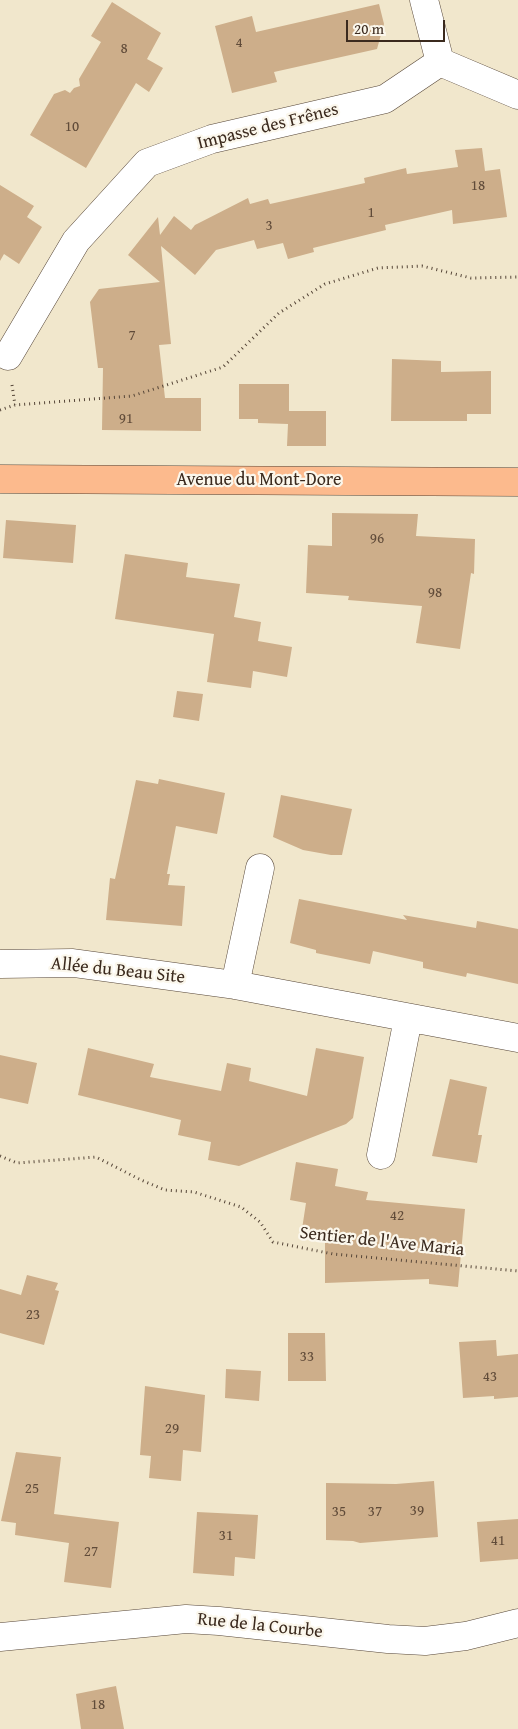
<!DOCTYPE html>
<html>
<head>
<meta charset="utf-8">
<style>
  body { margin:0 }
  #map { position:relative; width:518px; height:1729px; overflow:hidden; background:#f1e7cc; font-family:"Gentium Book Plus",serif }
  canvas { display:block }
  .scale { position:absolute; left:346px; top:20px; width:99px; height:22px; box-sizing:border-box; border:2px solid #3b2a1e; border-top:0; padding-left:6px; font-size:15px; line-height:18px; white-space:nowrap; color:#3b2a1e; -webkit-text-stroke:4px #fbf7ec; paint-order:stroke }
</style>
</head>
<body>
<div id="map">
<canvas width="518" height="1729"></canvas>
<div class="scale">20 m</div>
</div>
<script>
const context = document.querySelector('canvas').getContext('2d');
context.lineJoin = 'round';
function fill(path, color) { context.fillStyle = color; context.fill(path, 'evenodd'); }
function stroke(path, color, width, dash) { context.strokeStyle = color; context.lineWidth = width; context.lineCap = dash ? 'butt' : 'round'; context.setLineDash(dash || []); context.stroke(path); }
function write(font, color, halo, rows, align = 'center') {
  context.font = font + ' "Gentium Book Plus",serif'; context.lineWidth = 4.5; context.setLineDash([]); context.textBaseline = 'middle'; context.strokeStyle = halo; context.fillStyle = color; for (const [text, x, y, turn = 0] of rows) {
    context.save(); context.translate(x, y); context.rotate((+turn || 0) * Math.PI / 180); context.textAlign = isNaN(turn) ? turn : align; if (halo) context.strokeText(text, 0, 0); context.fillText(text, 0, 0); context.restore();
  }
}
fill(new Path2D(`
  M112,2l49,31 -14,26 16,9 -14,24 -13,-9 -50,85 -56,-33 24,-41 11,-4 5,3 4,-5 6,-2 -1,-7 22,-37 -10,-6z
  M379,4l5,20 -7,25 -103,23 3,10 -45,11 -17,-67 37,-10 4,16z
  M482,148l3,23 15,-2 7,48 -54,7 -1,-14 -67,15 1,5 -73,18 1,4 -26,7 -5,-16 -26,6 -3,-9 -38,10 -21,25 -34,-29 10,98 -12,1 6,53h36v33l-99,-1 1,-62h-5l-8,-66 9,-13 61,-7 -32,-27 30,-38 2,18 14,-19 17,14 4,-5 53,-27 2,6 18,-5 2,5 95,-21 -1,-5 42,-10 1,6 51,-7 -3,-17z
  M0,185l34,21 -7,11 15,10 -23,37 -15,-10 -4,7z
  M392,359l49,2v11l50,-1v43h-24v7h-76z
  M239,384h50v27h37v35h-39l1,-22 -30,-1v-4h-19z
  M332,513l86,1 -2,22 59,3 -1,35 -3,-1 -11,76 -44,-6 6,-37 -74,-6 1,-4 -43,-3 2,-48 24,1z
  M6,520l70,5 -3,38 -70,-5z
  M125,554l63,9 -2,14 54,7 -6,33 27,5 -3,19 34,6 -5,30 -34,-6 -2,17 -44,-6 7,-48 -99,-15z
  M177,691l26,3 -4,27 -26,-4z
  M159,779l66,14 -8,41 -41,-8 -9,48h3l-2,11 17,1 -3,40 -76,-6 4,-42 5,1 21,-99 22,4z
  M281,795l71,14 -10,46h-11l-28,-5 -30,-13z
  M299,899l108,21 -4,-5 73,13 1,-7 41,8v55l-51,-11 -1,4 -43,-9v-6l-50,-11 -3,13 -54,-11v-3l-26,-7z
  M88,1048l66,16 -4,13 71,14 6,-28 24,5 -2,13 58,15 9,-48 48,9 -11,61 -7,6 -107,42 -31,-6 3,-18 -33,-7 3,-15 -103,-25z
  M0,1055l37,8 -9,41 -28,-6z
  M450,1079l37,8 -9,48h4l-5,28 -45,-7z
  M296,1162l42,7 -3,17 33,6 -2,8 99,9 -7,78 -29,-3v-5l-104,4v-50l-23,-4 4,-26 -16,-3z
  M27,1275l31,8 -3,7 4,1 -15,54 -44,-12v-44l21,6z
  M288,1333h37l1,48h-38z
  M496,1340l1,16 21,-2v43l-24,2v-3l-31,2 -4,-56z
  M226,1369l35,2 -2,30 -34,-3z
  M145,1386l60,9 -4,57 -18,-2 -2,31 -32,-3 2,-22 -11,-1z
  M16,1452l45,5 -7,57 65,8 -8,66 -47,-6 5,-39 -54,-8 1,-12 -15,-2z
  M434,1481l4,56 -78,6 -7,-2 -27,-1v-57l70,1z
  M197,1512l61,3 -3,44 -20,-2 -1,19 -41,-3z
  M518,1519v40l-38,3 -3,-40z
  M116,1686l8,43h-43l-5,-35z`), '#cdae8a');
const street = new Path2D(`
  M424,0l16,62 78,33
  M8,356l68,-115 71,-78 65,-24 173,-40 55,-37
  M0,964l73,-1 162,22 283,53
  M235,985l25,-117
  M381,1155l27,-136
  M0,1637l186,-18 33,2 169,18 37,2 41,-5 52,-13`);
const primary = new Path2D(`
  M0,479l518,3`);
stroke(street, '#564638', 29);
stroke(primary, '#564638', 29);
stroke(new Path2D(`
  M12,385l3,20
  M0,410l15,-5 117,-9 91,-29 56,-54 46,-29 53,-16 44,-2 49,12 47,-1
  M0,1156l17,7 79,-6 45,23 24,10 29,2 47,15 19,15 13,20 60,12 185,17`), '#564638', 3, [1, 4]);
stroke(street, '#fff', 28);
stroke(primary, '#fcba8d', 28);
write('15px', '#604b39', null, [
  ["4",239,43],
  ["8",124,49],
  ["10",72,127],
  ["18",478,186],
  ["1",371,213],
  ["3",269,226],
  ["7",132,336],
  ["91",126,419],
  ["96",377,539],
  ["98",435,593],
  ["42",397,1216],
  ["23",33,1315],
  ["33",307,1357],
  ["43",490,1377],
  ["29",172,1429],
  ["25",32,1489],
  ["39",417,1511],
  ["35",339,1512],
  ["37",375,1512],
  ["31",226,1536],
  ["41",498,1541],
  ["27",91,1552],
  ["18",98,1705]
]);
write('18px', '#3b2a1e', '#fbf7ec', [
  ["Impasse des Frênes",268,127,-14],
  ["Avenue du Mont-Dore",259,480],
  ["Allée du Beau Site",118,971,6],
  ["Sentier de l'Ave Maria",382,1242,6],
  ["Rue de la Courbe",260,1626,6]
]);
</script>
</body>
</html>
